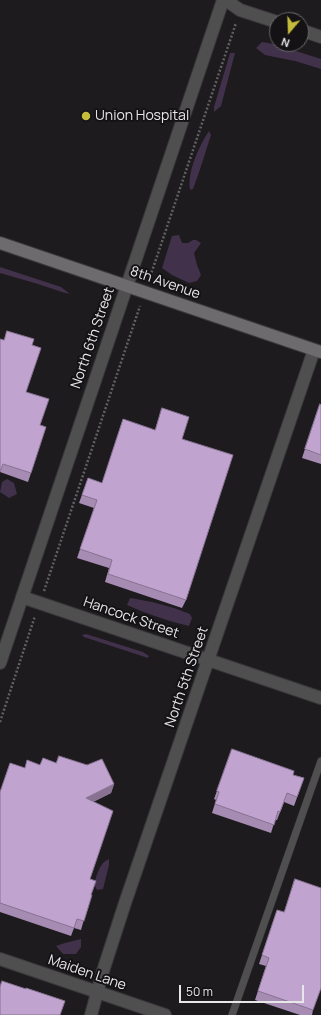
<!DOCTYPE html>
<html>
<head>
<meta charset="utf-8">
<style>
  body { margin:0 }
  #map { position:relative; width:321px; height:1015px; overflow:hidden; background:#1d1b1e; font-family:Manrope,sans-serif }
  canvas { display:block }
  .north { position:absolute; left:269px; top:12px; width:40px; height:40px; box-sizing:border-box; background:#141215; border:1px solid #686769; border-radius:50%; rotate:199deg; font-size:11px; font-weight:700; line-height:16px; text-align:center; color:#e7e6e8 }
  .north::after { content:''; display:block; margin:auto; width:14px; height:18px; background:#c6bc3c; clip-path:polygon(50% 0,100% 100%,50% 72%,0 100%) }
  .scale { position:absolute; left:179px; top:985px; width:125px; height:18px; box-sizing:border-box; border:2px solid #e7e6e8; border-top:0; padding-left:5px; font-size:12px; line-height:14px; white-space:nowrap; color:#e7e6e8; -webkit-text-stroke:3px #141215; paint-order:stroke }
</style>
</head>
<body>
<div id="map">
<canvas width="321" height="1015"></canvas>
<div class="north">N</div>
<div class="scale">50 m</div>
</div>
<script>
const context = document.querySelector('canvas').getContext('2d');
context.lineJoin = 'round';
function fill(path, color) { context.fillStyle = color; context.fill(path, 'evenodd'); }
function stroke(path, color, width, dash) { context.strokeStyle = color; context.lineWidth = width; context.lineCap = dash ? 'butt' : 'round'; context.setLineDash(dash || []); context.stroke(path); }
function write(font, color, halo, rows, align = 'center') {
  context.font = font + ' Manrope,sans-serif'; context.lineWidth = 4; context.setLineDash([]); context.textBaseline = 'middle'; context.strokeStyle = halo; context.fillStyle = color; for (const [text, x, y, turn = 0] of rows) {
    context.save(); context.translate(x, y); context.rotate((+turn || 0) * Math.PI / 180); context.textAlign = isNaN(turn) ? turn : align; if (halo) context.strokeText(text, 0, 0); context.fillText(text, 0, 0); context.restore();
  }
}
fill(new Path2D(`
  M262,42l12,2 47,15v10l-26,-8 -30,-6 -9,-7z
  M230,53h5l-14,53 -7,6v-5z
  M209,131l2,4c-6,18 -11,36 -18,54l-3,1c-3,-18 9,-44 19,-59z
  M179,235l3,8h6l5,-3h3l5,3 -7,10 3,12 4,10 -4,6 -8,2 -17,-8 -10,-7 4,-13 6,-19z
  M0,267l61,20 9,7 -8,-2 -24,-8 -38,-11z
  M7,479l7,4 3,11 -8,4 -9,-6 2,-10z
  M130,598c20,3 41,8 60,16l2,4 -3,8c-21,-5 -42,-12 -62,-21z
  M86,634l57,18 6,4 -1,2 -64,-21 -2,-2z
  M109,859v6l-6,24 -6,1 -3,-6c3,-9 5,-21 15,-25z
  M81,939v8l-5,7h-13l-7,-8 9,-3z`), '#42314a');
const lane = new Path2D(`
  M232,1015l89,-254`);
const street = new Path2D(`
  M226,0l14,10 37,12
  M301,30l20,7
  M22,597l299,101
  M0,663l223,-663
  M0,959l165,56
  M91,1015l12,-44 22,-68 189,-553`);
const secondary = new Path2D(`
  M0,243l321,109`);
stroke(lane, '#39373a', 8);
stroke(street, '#39373a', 14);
stroke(secondary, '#39373a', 14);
stroke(new Path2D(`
  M149,280l87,-257
  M44,591l96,-285
  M0,722l35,-106`), '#626063', 2.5, [2, 2]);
stroke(lane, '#504f50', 7);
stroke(street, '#504f50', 12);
stroke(secondary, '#6d6b6e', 12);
fill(new Path2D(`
  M7,331l25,14 -6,47 14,33 -9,48 -3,9 -28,-10 4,-132z
  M320,404l1,1v59l-19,-6z
  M182,439l4,161 -4,8 -77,-26 4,-14 -32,-10 17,-50 -15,-5 9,-25 14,5z
  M232,749l61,26 11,3 -10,28 -10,-4 -7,18h-2l-4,13 -59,-20 4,-13 -2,-1z
  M43,758l71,26 -3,9 -18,9 -3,77 1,16 -10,35 -7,-2 -3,8 -71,-24v-120l24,-24 16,-3z
  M277,910l36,100 -1,5h-12l-45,-15 11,-34 -7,-2z`), '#a68cb3');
fill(new Path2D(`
  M114,784l-3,9 -28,14 3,-9z`), '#877292');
const building = new Path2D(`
  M7,331l27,8 -2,6 9,3 -15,44 23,7 -9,26 6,2 -15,46 -28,-9 -3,8v-133l4,1z
  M320,404l1,1v50l-16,-6z
  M162,408l27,9 -7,22 51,16 -47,145 -78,-26 4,-14 -32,-11 17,-49 -15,-5 6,-17 14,5 21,-64 32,11z
  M232,749l62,22 -1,4 11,3 -7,19 -10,-4 -7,19 -2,-1 -4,14 -59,-21 4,-12 -2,-1z
  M59,756l28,9 15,-6 12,25 -28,14 27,13 -23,68 6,2 -5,14h1l-8,26 -7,-2 -3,9 -74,-25v-111l10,-29 15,5 2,-8 13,5 3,-7 13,5z
  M295,879l26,9v100l-8,22 -55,-19 11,-33 -7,-3 15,-45 7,2z
  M2,981l24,8v-1l39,13 -5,14h-60v-28z`);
fill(building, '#c1a3d0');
stroke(building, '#877292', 1);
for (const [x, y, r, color] of [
  [86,116,5,"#c6bc3c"]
]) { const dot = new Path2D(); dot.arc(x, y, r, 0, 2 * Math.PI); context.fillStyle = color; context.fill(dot); stroke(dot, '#141215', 1.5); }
write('14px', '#e7e6e8', '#141215', [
  ["Union Hospital",95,116]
], 'left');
write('14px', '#e7e6e8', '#141215', [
  ["8th Avenue",165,283,19],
  ["North 6th Street",93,338,-71],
  ["Hancock Street",131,618,19],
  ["North 5th Street",187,677,-71],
  ["Maiden Lane",87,973,19]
]);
</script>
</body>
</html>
